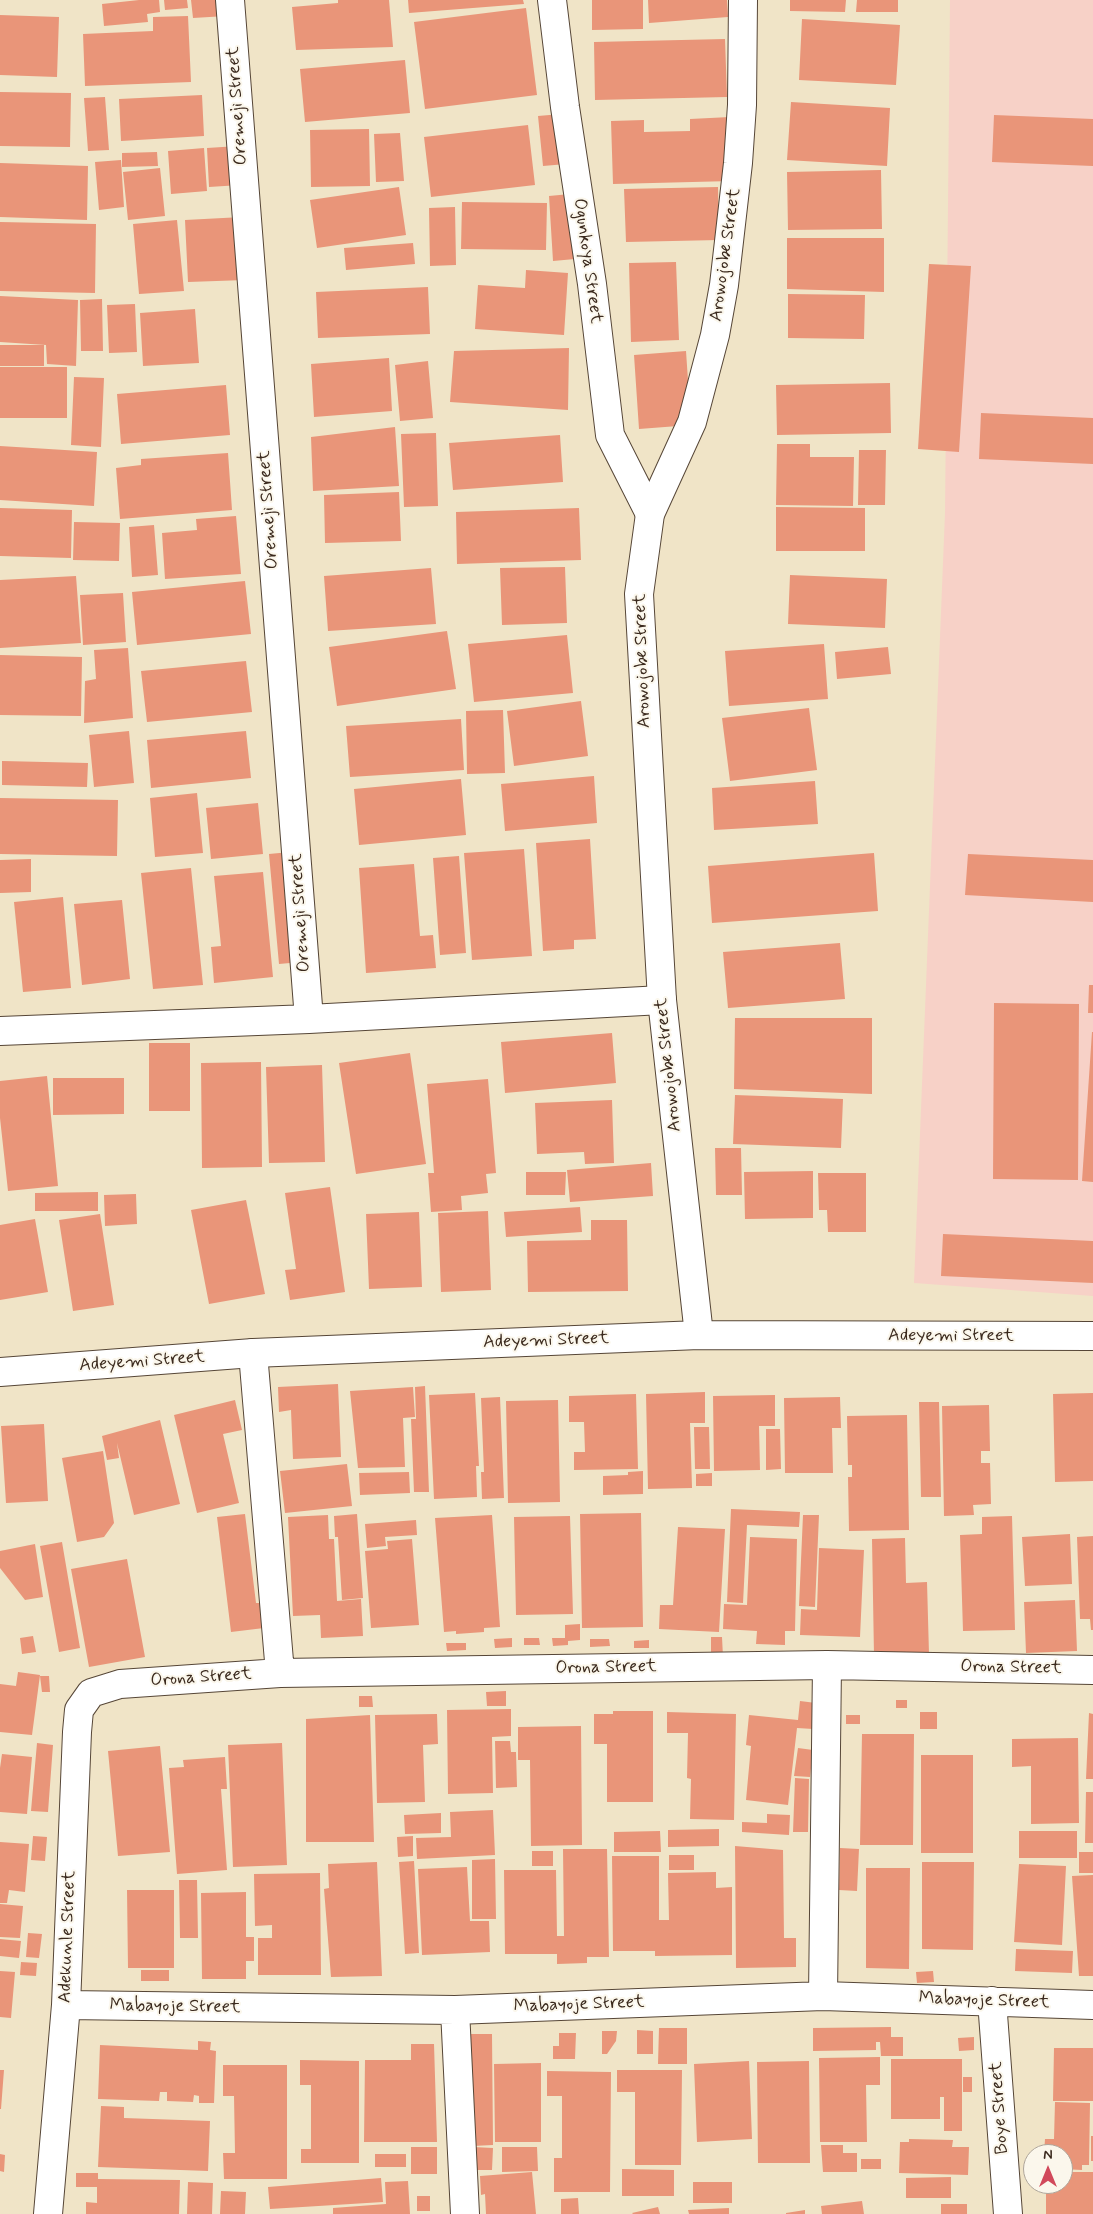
<!DOCTYPE html>
<html>
<head>
<meta charset="utf-8">
<style>
  body { margin:0 }
  #map { position:relative; width:1093px; height:2214px; overflow:hidden; background:#f0e4c7; font-family:Mynerve,sans-serif }
  canvas { display:block }
  .north { position:absolute; left:1023px; top:2144px; width:50px; height:50px; box-sizing:border-box; background:#fbf7ec; border:1px solid #aea59a; border-radius:50%; rotate:0deg; font-size:14px; font-weight:700; line-height:20px; text-align:center; color:#3b2a1e }
  .north::after { content:''; display:block; margin:auto; width:18px; height:22px; background:#d1495b; clip-path:polygon(50% 0,100% 100%,50% 72%,0 100%) }
</style>
</head>
<body>
<div id="map">
<canvas width="1093" height="2214"></canvas>
<div class="north">N</div>
</div>
<script>
const context = document.querySelector('canvas').getContext('2d');
context.lineJoin = 'round';
function fill(path, color) { context.fillStyle = color; context.fill(path, 'evenodd'); }
function stroke(path, color, width, dash) { context.strokeStyle = color; context.lineWidth = width; context.lineCap = dash ? 'butt' : 'round'; context.setLineDash(dash || []); context.stroke(path); }
function write(font, color, halo, rows, align = 'center') {
  context.font = font + ' Mynerve,sans-serif'; context.lineWidth = 4; context.setLineDash([]); context.textBaseline = 'middle'; context.strokeStyle = halo; context.fillStyle = color; for (const [text, x, y, turn = 0] of rows) {
    context.save(); context.translate(x, y); context.rotate((+turn || 0) * Math.PI / 180); context.textAlign = isNaN(turn) ? turn : align; if (halo) context.strokeText(text, 0, 0); context.fillText(text, 0, 0); context.restore();
  }
}
fill(new Path2D(`
  M950,0h143v1296l-179,-13 31,-770z`), '#f7d1c7');
fill(new Path2D(`
  M139,0h20l1,12 -13,2 1,8 -44,4 -2,-22z
  M164,0h23l1,8 -23,2z
  M191,0h34l1,16 -33,2z
  M338,0h51l4,47 -97,3 -4,-43 46,-4z
  M408,0h115l1,4 -115,9z
  M592,0h51v29l-51,1z
  M648,0h79l1,17 -79,6z
  M790,0h56l-1,12 -55,-1z
  M857,0h41v12h-42z
  M526,8l11,87 -112,14 -11,-87z
  M0,15l59,2 -2,60 -57,-2z
  M188,16l3,66 -106,4 -2,-52 70,-3v-14z
  M802,19l98,6 -4,60 -97,-5z
  M725,39l2,58 -132,3 -1,-58z
  M405,60l5,53 -105,9 -5,-53z
  M0,92l71,1 -1,54 -70,-1z
  M202,95l2,41 -83,5 -2,-42z
  M105,97l4,53 -21,1 -4,-53z
  M791,102l99,6 -3,58 -100,-6z
  M561,114l5,50 -23,2 -5,-50z
  M994,115l99,4v47l-101,-4z
  M730,117l2,64 -119,3 -2,-63 33,-1v12l46,-1v-12z
  M528,125l7,60 -104,12 -7,-60z
  M369,129l1,57 -59,1 -1,-57z
  M400,133l4,48 -28,1 -2,-48z
  M238,146l2,39 -31,2 -2,-39z
  M204,148l3,43 -36,3 -3,-43z
  M157,152l1,14 -36,1v-14z
  M121,160l3,47 -25,3 -4,-48z
  M0,163l88,3 -1,54 -87,-3z
  M160,168l5,48 -37,4 -5,-48z
  M881,170l1,59 -94,1 -1,-58z
  M399,187l7,48 -89,13 -7,-48z
  M718,187l1,53 -93,2 -2,-53z
  M570,194l5,65 -22,2 -4,-65z
  M462,202l85,1 -1,47 -85,-1z
  M455,207l1,58 -26,1 -1,-58z
  M242,217l3,63 -57,2 -3,-62z
  M177,220l7,71 -45,3 -6,-70z
  M0,222l96,2 -1,69 -95,-2z
  M787,238h97v54l-97,-3z
  M413,243l2,21 -69,6 -2,-22z
  M676,262l3,78 -48,2 -2,-79z
  M929,264l42,2 -12,186 -41,-3z
  M526,270l42,3 -4,62 -89,-6 3,-44 47,3z
  M428,287l2,47 -112,4 -2,-46z
  M788,294l77,1 -1,44 -76,-1z
  M0,296l78,4 -2,66 -29,-2 -1,-19 -46,-3z
  M102,299l1,52h-22l-1,-51z
  M135,304l2,48 -28,1 -2,-48z
  M195,309l4,54 -56,3 -3,-53z
  M0,345h44v21h-44z
  M569,348l-1,62 -118,-8 4,-51z
  M686,351l5,74 -52,4 -5,-74z
  M389,358l3,53 -78,6 -3,-53z
  M428,361l5,57 -33,3 -5,-56z
  M0,367h67v51h-67z
  M74,377l30,1 -3,69 -30,-2z
  M890,383l1,50 -114,2 -1,-50z
  M226,385l4,50 -109,9 -4,-50z
  M981,413l112,5v46l-114,-5z
  M395,427l4,59 -86,5 -2,-54z
  M436,433l2,73 -34,1 -3,-73z
  M560,435l3,47 -110,8 -4,-47z
  M777,444h33v13h44l-1,49 -77,-1z
  M0,446l97,6 -3,54 -94,-6z
  M859,450h27l-1,55h-27z
  M228,453l4,57 -112,9 -4,-51 25,-3v-6z
  M399,492l2,49 -76,2 -1,-48z
  M776,507l89,1v43h-89z
  M0,508l72,2 -1,48 -71,-2z
  M579,508l2,52 -124,4 -1,-52z
  M236,516l5,58 -76,5 -3,-46 35,-3 -1,-11z
  M74,522l46,1 -1,38 -46,-1z
  M154,525l4,50 -26,2 -3,-50z
  M565,567l2,56 -65,2 -2,-57z
  M431,568l5,56 -108,7 -4,-55z
  M790,575l97,4 -2,49 -97,-4z
  M76,576l5,67 -81,5v-68z
  M245,581l6,53 -114,11 -5,-53z
  M123,593l3,49 -43,3 -3,-50z
  M447,631l9,58 -119,17 -8,-59z
  M567,635l6,58 -99,9 -6,-58z
  M824,644l4,55 -99,7 -4,-55z
  M888,647l3,27 -54,5 -2,-27z
  M128,648l5,70 -49,5 1,-42 11,-2 -2,-29z
  M0,655l82,2 -1,59 -81,-1z
  M246,661l6,51 -105,10 -6,-51z
  M581,701l7,55 -74,10 -7,-55z
  M809,708l8,62 -87,11 -8,-63z
  M503,710l2,63 -38,1 -1,-63z
  M461,719l3,51 -114,7 -4,-51z
  M129,731l5,52 -40,4 -5,-52z
  M246,731l5,47 -100,10 -4,-48z
  M2,761l86,2 -1,24 -85,-2z
  M594,776l3,47 -92,8 -4,-47z
  M461,779l5,56 -107,10 -5,-56z
  M815,781l3,43 -104,6 -2,-42z
  M197,793l6,60 -48,4 -5,-59z
  M0,798l118,2 -1,56 -117,-2z
  M258,803l5,51 -52,5 -5,-51z
  M590,839l6,100 -22,1v9l-31,2 -7,-108z
  M524,849l8,107 -60,4 -8,-107z
  M290,852l11,110 -22,2 -10,-110z
  M874,853l4,58 -166,12 -4,-57z
  M968,854l125,6v42l-128,-7z
  M459,856l7,97 -26,2 -7,-97z
  M31,859v33l-31,1v-33z
  M414,864l6,72 13,-1 3,33 -70,5 -7,-105z
  M191,868l12,117 -50,4 -12,-116z
  M263,872l10,105 -59,6 -3,-36 10,-1 -7,-70z
  M63,897l8,91 -48,4 -9,-90z
  M122,900l8,79 -48,6 -8,-81z
  M840,943l5,56 -117,9 -5,-56z
  M1089,985h4v28h-5z
  M994,1003l85,1 -1,176 -85,-1z
  M735,1018h137v76l-138,-5z
  M1092,1032h1v150l-11,-1z
  M612,1033l4,50 -111,10 -4,-51z
  M149,1043h41v68h-41z
  M410,1053l16,111 -70,10 -17,-111z
  M261,1062l1,105 -60,1 -1,-105z
  M322,1065l3,97 -56,1 -3,-96z
  M47,1076l11,110 -50,5 -8,-73v-37z
  M53,1078h71v36l-71,1z
  M488,1079l8,94 -10,1 2,19 -27,3 1,14 -31,2 -3,-39h6l-7,-89z
  M735,1095l108,4 -2,49 -108,-4z
  M612,1100l2,63 -29,1 -1,-12 -47,2 -2,-51z
  M715,1148h26l1,47h-26z
  M651,1163l2,33 -83,6 -3,-32z
  M813,1171v47l-68,1 -1,-47z
  M526,1172h40l-1,23h-39z
  M818,1173h48v59h-38l-1,-22h-8z
  M330,1187l15,105 -55,8 -5,-30 11,-1 -11,-76z
  M98,1192v19h-63v-18z
  M136,1194l1,30 -32,2 -1,-31z
  M246,1200l19,94 -56,10 -18,-94z
  M580,1207l2,25 -76,5 -2,-25z
  M488,1211l3,79 -50,2 -3,-79z
  M419,1212l3,75 -53,2 -3,-75z
  M100,1214l14,91 -41,6 -14,-91z
  M35,1219l13,73 -48,8v-75z
  M591,1220h36l1,71 -100,1 -1,-51 64,-1z
  M943,1234l150,7v42l-152,-7z
  M338,1384l3,73 -48,2 -2,-49 -12,2 -1,-25z
  M425,1386l4,106h-15l-3,-73h5l-1,-32z
  M413,1387l2,30 -12,1 2,49 -47,1 -8,-77z
  M705,1392v31h-15l2,65 -44,1 -2,-95z
  M475,1393l4,73h-3l1,31 -43,2 -5,-104z
  M1093,1393v88l-38,1 -2,-88z
  M636,1394l2,75 -64,1v-18h11l-1,-30h-15v-26z
  M775,1395v31h-16l1,44 -46,1 -1,-75z
  M500,1397l4,101 -22,1 -1,-27h3l-3,-74z
  M840,1397l1,31h-9l1,45h-48l-1,-75z
  M235,1400l7,30 -19,4 16,69 -42,10 -23,-98z
  M558,1400l2,102 -52,1 -2,-102z
  M919,1402h20l2,95h-20z
  M989,1405l1,46h-9v12h9l1,41 -18,1 1,10 -30,1 -2,-110z
  M907,1415l2,115 -60,1 -1,-54h4v-12h-4l-1,-49z
  M160,1420l20,84 -46,11 -17,-72 2,15 -12,2 -5,-24z
  M44,1424l4,77 -42,2 -5,-77z
  M694,1427h15l1,42h-15z
  M766,1429h14l1,40 -15,1z
  M103,1451l11,72 -10,14 -27,5 -15,-84z
  M347,1464l5,42 -67,7 -5,-42z
  M643,1471v23l-40,1v-19l25,-1v-3z
  M409,1472l1,21 -50,2 -1,-22z
  M712,1473v13h-16v-12z
  M731,1509l69,3 -1,15 -52,-2 -4,78 -16,-1z
  M641,1513l2,114 -61,1 -2,-114z
  M245,1514l11,89h5l3,25 -33,4 -14,-115z
  M357,1514l6,84 -21,2 -4,-63h-3l-1,-21z
  M328,1515l1,24h5l3,62 24,-2 2,37 -42,2 -1,-23 -27,1 -5,-99z
  M492,1515l8,112 -16,1v4l-28,2v-3l-12,1 -9,-114z
  M803,1515h16l-4,92 -16,-1z
  M570,1516l3,98 -57,1 -2,-98z
  M1012,1516l3,114 -52,1 -3,-96 22,-1v-17z
  M416,1520l1,15 -32,2 1,9 -19,2 -2,-24z
  M678,1527l47,2 -6,103 -60,-3 1,-24h13z
  M1070,1534l2,50 -47,2 -3,-49z
  M1093,1536v94h-2l-1,-11h-10l-3,-82z
  M750,1537l47,2 -2,92h-10v14l-29,-1 1,-13 -34,-2 1,-25 23,1z
  M905,1538l1,45 21,-1 2,72 -55,2 -2,-117z
  M412,1539l7,86 -48,3 -6,-77 23,-2 -1,-8z
  M62,1542l18,106 -21,4 -19,-106z
  M35,1544l8,53 -18,3 -25,-32v-17z
  M819,1548l45,2 -4,87 -60,-2 1,-26 16,1z
  M127,1559l18,98 -56,10 -18,-98z
  M1075,1600l2,51 -51,2 -2,-51z
  M580,1624v16l-12,1v4l-15,1 -1,-8h13v-13z
  M33,1636l3,16 -14,2 -2,-16z
  M711,1637h11l1,20h-12z
  M512,1638v9l-17,1 -1,-9z
  M524,1638h15l1,7h-16z
  M590,1639h19l1,7 -20,1z
  M649,1640v8h-15v-7z
  M446,1643h20v7l-19,1z
  M18,1672l22,3 -8,60 -32,-3v-48l16,2z
  M40,1676h9l1,16h-8z
  M506,1691v15h-19l-1,-14z
  M359,1696h13l1,11h-14z
  M896,1700h11v8h-11z
  M800,1701l16,2 -3,26 -16,-1 -9,77 -42,-5 5,-54 -5,-1 3,-30 49,5z
  M511,1709v27l-19,1 1,56 -45,1 -1,-84z
  M613,1711h40v91h-46v-58h-13v-30h19z
  M667,1712l69,2 -2,106 -44,-1 1,-40 -4,-1 1,-45h-21z
  M920,1712h17v17h-17z
  M1089,1713l4,1v65h-7z
  M437,1714l1,30 -15,1 2,57 -48,1 -2,-88z
  M370,1715l4,127h-68v-123z
  M846,1715h14v9h-14z
  M581,1726l1,119 -51,1 -1,-86h-12v-33z
  M862,1734h52l-1,111h-53z
  M1078,1738l1,85 -48,1v-58l-19,1v-28z
  M495,1741h15l1,11h5l1,35 -21,1z
  M37,1743l16,2 -5,67 -17,-1z
  M282,1743l5,122 -54,2 -5,-122z
  M160,1746l10,106 -52,4 -10,-105z
  M798,1748l15,2 -3,27 -16,-1z
  M2,1754l30,3 -5,57 -27,-2v-44z
  M921,1755h52v98h-52z
  M225,1757l2,32h-6l6,81 -50,4 -8,-106 15,-1 -1,-7z
  M795,1778l14,1 -1,53h-15z
  M1086,1792h7v51h-8z
  M493,1810l2,45 -78,4 -1,-21 35,-1 -1,-25z
  M441,1813v20l-36,1 -1,-19z
  M767,1814l23,1 -1,20 -47,-3v-10l25,1z
  M719,1829v17l-51,1v-17z
  M660,1831l1,21h-47v-20z
  M1019,1831h58v27h-58z
  M33,1836l14,1 -2,24 -14,-1z
  M413,1836v20l-15,1 -1,-20z
  M0,1842l29,2 -4,48 -16,-2 -2,13h-7z
  M735,1846l48,4 1,88h12v29l-60,1z
  M840,1848l19,1 -2,42 -18,-1z
  M563,1849h44l2,108h-22v6l-30,1v-10h-52l-1,-84h52l1,66h7z
  M532,1851h21v15h-21z
  M1079,1852h14v21h-14z
  M669,1855h25v15h-25z
  M612,1856h47v64h10l-1,-47 48,-1v16l16,-1v68l-77,1v-5h-42z
  M495,1859l1,60h-24v-59z
  M414,1861l5,92 -14,1 -6,-92z
  M377,1862l5,114 -51,1 -7,-88 5,-1 -1,-24z
  M922,1862h52l-1,88 -51,-1z
  M1019,1864l47,2 -4,79 -48,-3z
  M467,1867l3,54h19l1,31 -68,3 -4,-86z
  M866,1868h44l-1,101 -43,-1z
  M320,1873l1,102h-63v-37h14v-13l-17,1 -1,-52z
  M1093,1875v101h-14l-7,-100z
  M179,1880h18l1,58h-18z
  M127,1890h47v78h-46z
  M246,1892v45h8v24h-8v18h-44l-1,-86z
  M0,1904l23,2 -3,32 -20,-1z
  M28,1933l14,1 -3,24 -13,-1z
  M0,1939l21,2 -2,17 -19,-2z
  M1016,1949l57,2 -1,22 -57,-2z
  M21,1962l16,1 -1,13 -16,-1z
  M141,1970h28v11h-28z
  M0,1971l15,1 -4,46 -11,-1z
  M933,1971l1,11 -17,1 -1,-11z
  M891,2027v10h12v19h-22l-1,-14h-4v8l-63,1v-23z
  M659,2028h28v36h-29z
  M637,2030l16,1v23h-16z
  M602,2031h15l-1,10 -9,13h-5z
  M559,2033h17l-1,26h-22v-13h6z
  M470,2034h22l1,111 -20,1z
  M974,2037v13l-15,1 -1,-13z
  M198,2041l13,1 -1,8 6,1 -2,52h-15v-7l-5,-1 -1,7 -26,-1v-9h-7l-1,9 -61,-2 2,-54 98,5z
  M411,2044h23l3,98h-73l1,-82h46z
  M1054,2048h39v53h-40z
  M880,2057v28h-14l1,57h-47l-1,-84z
  M891,2059h71v72h-18v-34h-4v22h-49z
  M300,2060l59,1v102h-58v-14h10v-64h-11z
  M749,2061l3,78 -55,3 -3,-78z
  M809,2061l1,102h-52l-1,-101z
  M541,2063v79h-46l-1,-78z
  M223,2065h64v114h-63l-1,-26h12l-1,-57h-11z
  M0,2070h4l-3,39h-1z
  M617,2070h65l-1,95h-46v-73h-18z
  M547,2071l64,1 -1,120h-56v-34h8v-62h-15z
  M963,2077h9v15h-9z
  M1055,2102l35,1 -1,62h-7v5l-19,-1v-15h-19l1,-15h9z
  M101,2106l23,1v11l86,3 -2,50 -110,-4z
  M1091,2136h2v25h-2z
  M909,2139l44,1 -1,7h17l-1,28 -69,-2 1,-31h9z
  M821,2145h22v8h14v19h-34z
  M411,2147h26v27h-26z
  M473,2147l20,1 -1,22h-17z
  M502,2147h35l1,24 -36,1z
  M0,2154l5,1 -1,17 -4,-1z
  M375,2154h31v13h-31z
  M861,2159h20v10h-20z
  M622,2169l52,1v26h-52z
  M532,2172l4,42h-50l-1,-20 -4,1 -1,-19z
  M1063,2172h30v42h-47v-30h17z
  M76,2173h22v6l82,1 -1,34h-93v-12l11,1v-16h-21z
  M951,2177v21h-45v-20z
  M381,2178l2,24 -113,7 -2,-22z
  M408,2181l2,33h-77v-6l53,-4 -1,-22z
  M188,2182l25,1 -1,31h-25z
  M693,2182h39v21h-39z
  M221,2191l25,1 -1,22h-25z
  M417,2196h13v15h-13z
  M578,2198l1,16h-18v-15z
  M862,2201l2,13h-42l-1,-8z
  M941,2204h26v10h-26z
  M658,2207l2,7h-27l-1,-1z
  M729,2208v6h-40l-1,-4z
  M805,2210v4h-19v-1z`), '#e99579');
const minor = new Path2D(`
  M230,0l79,1019
  M552,0l13,107 27,177 18,151 40,79
  M0,1031l309,-12 353,-19
  M253,1353l27,320
  M823,1996l4,-331
  M992,2001l16,213
  M66,2005l389,5 368,-14 270,9
  M455,2010l10,204
  M48,2214l18,-209 11,-273 2,-22 12,-17 29,-9 160,-11 547,-8 266,5`);
const tertiary = new Path2D(`
  M699,1335l-37,-335 -23,-406 11,-80 42,-92 23,-87 9,-50 14,-122 4,-58 1,-105
  M0,1372l253,-19 446,-18 394,1`);
stroke(minor, '#564637', 30);
stroke(tertiary, '#564637', 30);
stroke(minor, '#fff', 28);
stroke(tertiary, '#fff', 28);
write('18px', '#3b2a1e', '#fbf7ec', [
  ["Oremeji Street",238,106,-94],
  ["Arowojobe Street",726,255,-82],
  ["Ogunkoya Street",587,261,82],
  ["Oremeji Street",269,510,-94],
  ["Arowojobe Street",643,661,-92],
  ["Oremeji Street",301,913,-94],
  ["Arowojobe Street",669,1065,-96],
  ["Adeyemi Street",951,1336],
  ["Adeyemi Street",546,1341,-2],
  ["Adeyemi Street",142,1362,-4],
  ["Orona Street",606,1668,-1],
  ["Orona Street",1011,1668,1],
  ["Orona Street",201,1678,-4],
  ["Adekunle Street",68,1937,-88],
  ["Mabayoje Street",984,2001,2],
  ["Mabayoje Street",579,2005,-2],
  ["Mabayoje Street",175,2007,1],
  ["Boye Street",1000,2108,-94]
]);
</script>
</body>
</html>
